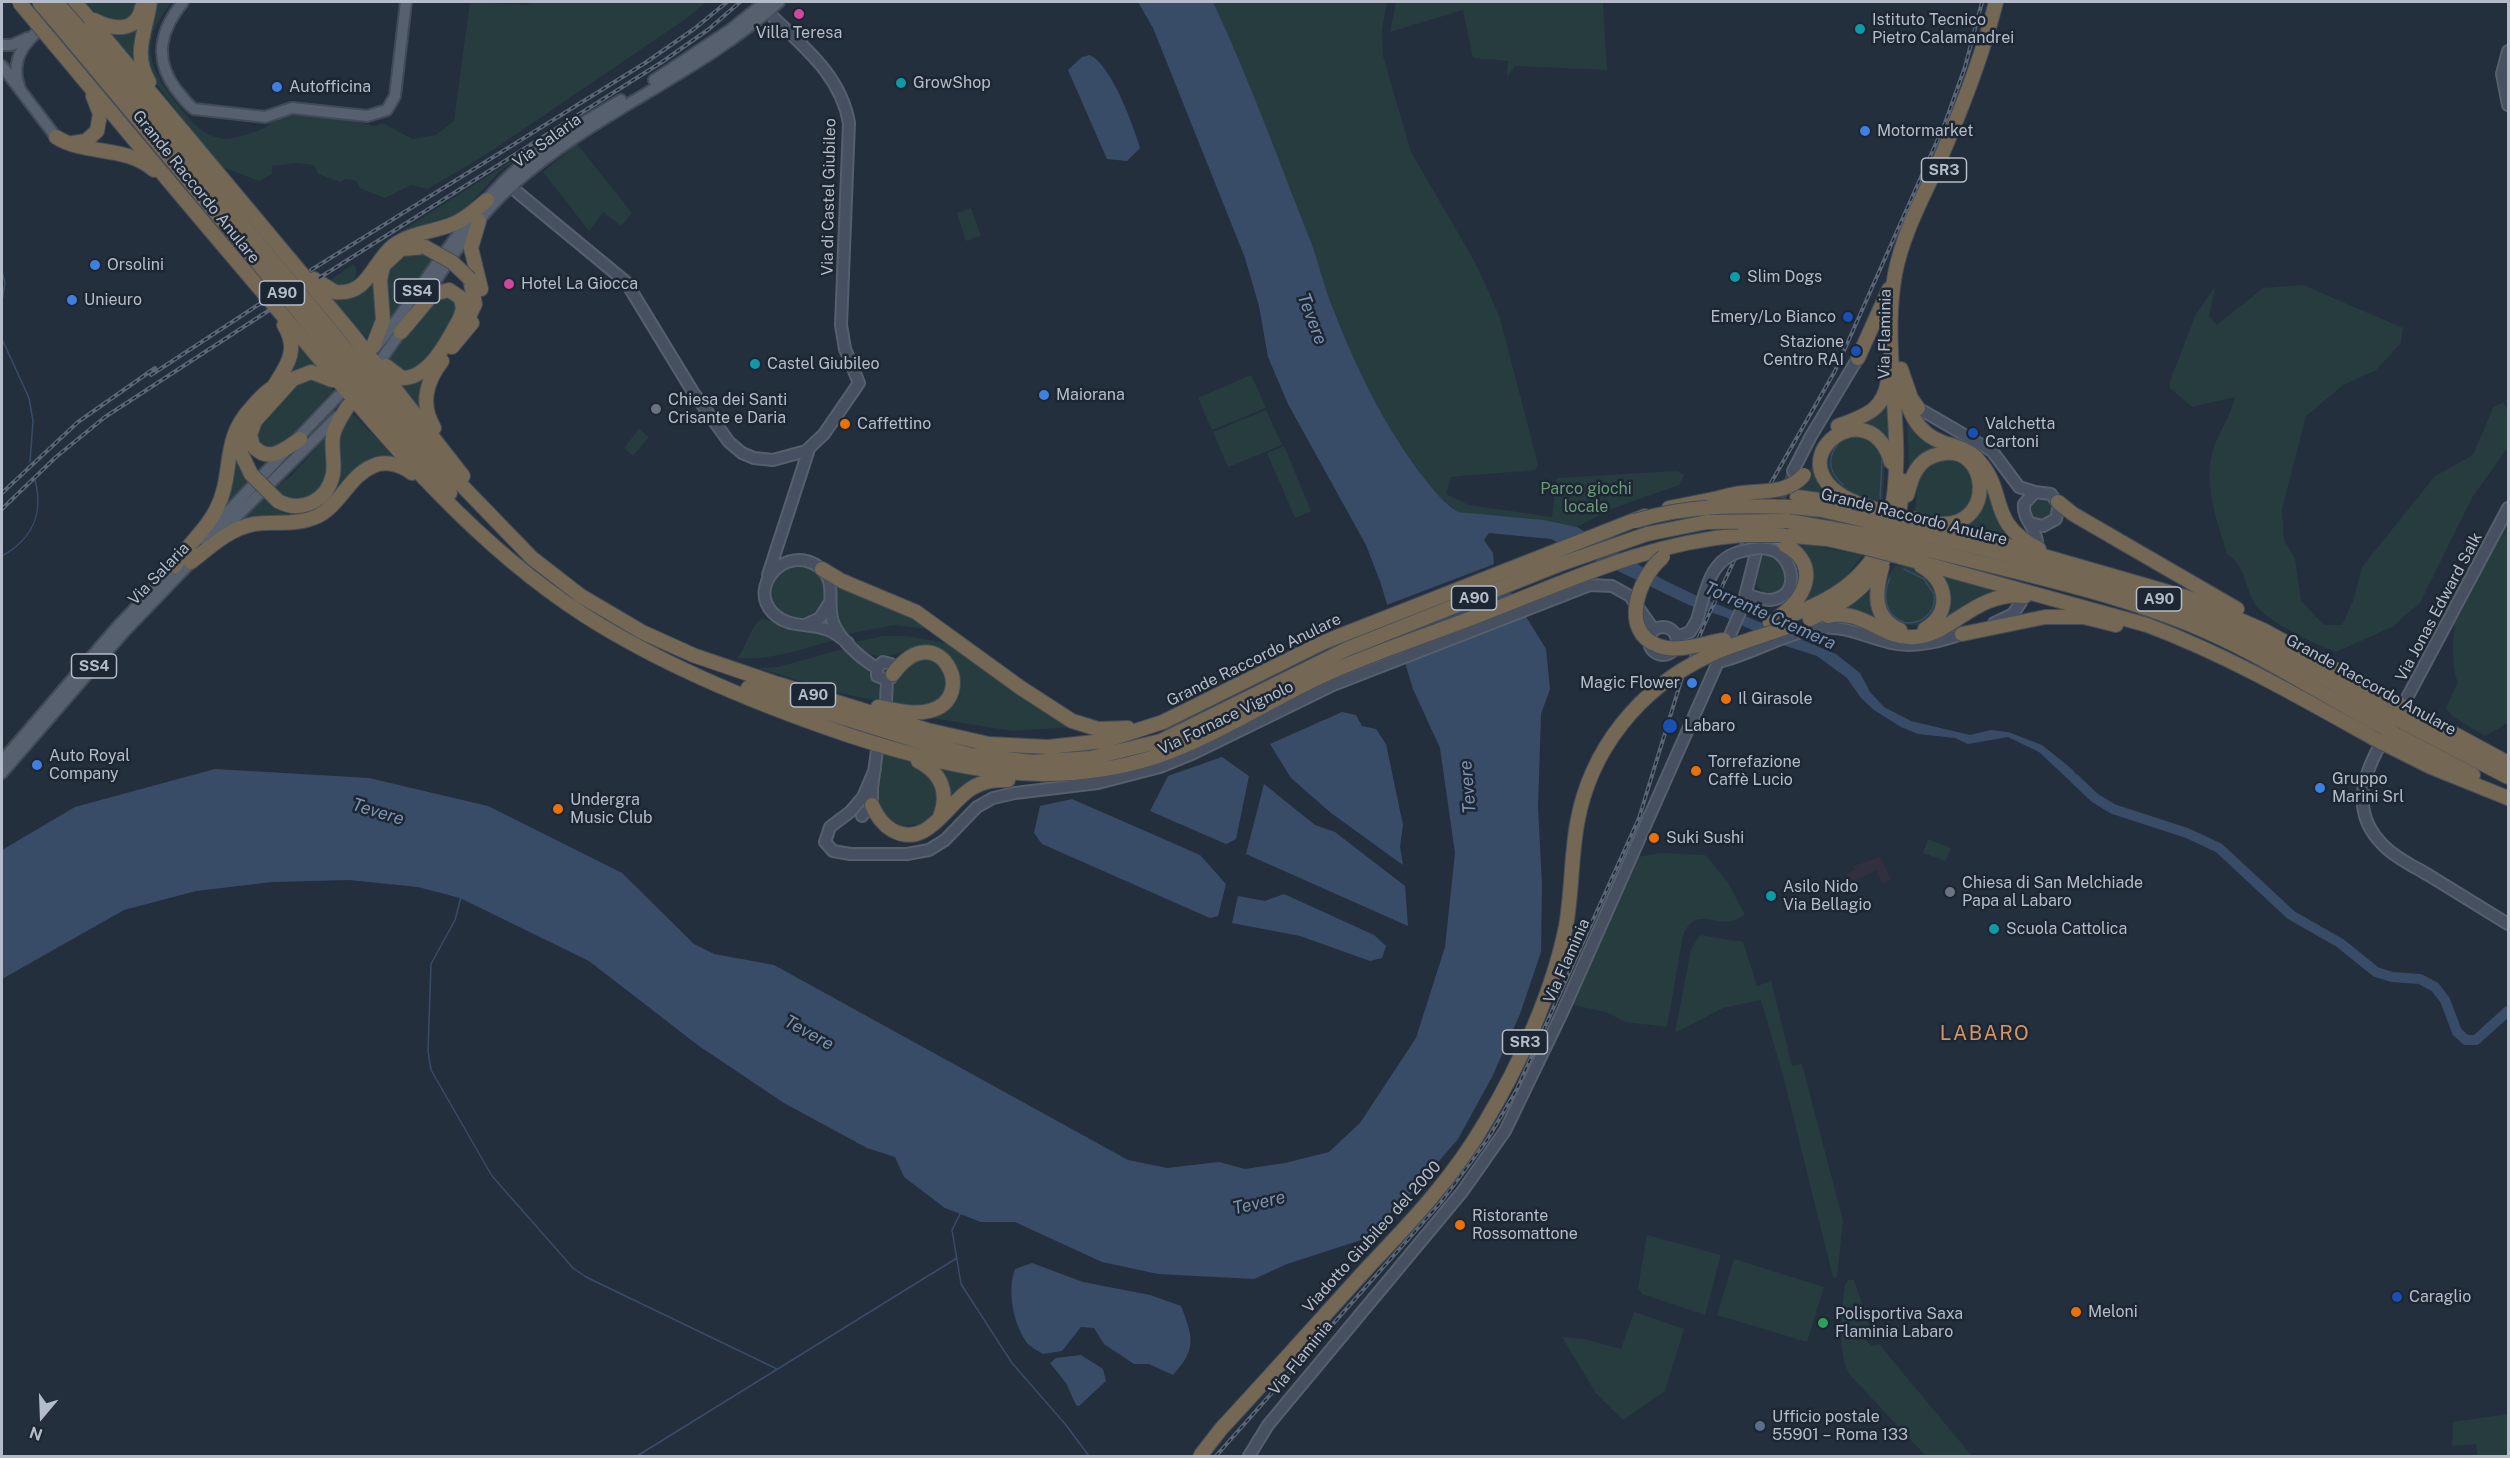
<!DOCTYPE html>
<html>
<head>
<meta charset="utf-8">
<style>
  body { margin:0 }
  #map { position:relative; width:2510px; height:1458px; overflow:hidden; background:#242f3e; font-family:"Public Sans",sans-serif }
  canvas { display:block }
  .frame { position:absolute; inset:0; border:3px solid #b4bcc9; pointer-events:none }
  .north { position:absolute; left:12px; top:1386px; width:60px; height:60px; -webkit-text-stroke:4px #1d2633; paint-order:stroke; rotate:199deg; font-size:16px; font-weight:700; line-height:24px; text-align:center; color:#b4bcc9 }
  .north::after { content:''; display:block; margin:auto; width:21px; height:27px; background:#b4bcc9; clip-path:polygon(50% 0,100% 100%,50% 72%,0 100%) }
</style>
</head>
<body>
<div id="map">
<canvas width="2510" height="1458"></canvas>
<div class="frame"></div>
<div class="north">N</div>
</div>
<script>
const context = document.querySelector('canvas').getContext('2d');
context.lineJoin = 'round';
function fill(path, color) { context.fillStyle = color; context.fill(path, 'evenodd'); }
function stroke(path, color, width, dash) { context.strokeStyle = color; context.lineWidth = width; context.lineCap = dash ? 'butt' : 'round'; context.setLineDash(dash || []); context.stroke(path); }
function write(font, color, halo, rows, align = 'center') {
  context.font = font + ' "Public Sans",sans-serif'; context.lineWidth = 5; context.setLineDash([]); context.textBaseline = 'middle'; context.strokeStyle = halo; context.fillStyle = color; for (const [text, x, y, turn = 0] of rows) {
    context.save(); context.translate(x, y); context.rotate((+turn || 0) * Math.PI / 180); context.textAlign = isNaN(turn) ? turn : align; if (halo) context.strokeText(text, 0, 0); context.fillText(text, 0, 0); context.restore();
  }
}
fill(new Path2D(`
  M1880,857l11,22 -8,5 -7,-14 -25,13 -5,-9 9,-4 -1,-4z`), '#32303f');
fill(new Path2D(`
  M85,2h54v3l-12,18 -27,-5z
  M155,2h17c-34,41 -24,66 7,104 13,17 24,30 46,33 5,1 34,-8 39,-11 4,-2 7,-6 11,-8 26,-10 73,-2 99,6l9,-3 29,16 24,-4 18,-14 16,-119 56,3 7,-3h173l-19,16 -194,132 -65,39 -17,-4 -26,13 -25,-10 -4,-7 -10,-2 -6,3 -22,-8 -4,-9 -17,-2 -25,3v8l-13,7 -37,-14 -7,-5 -60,-80 -11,-22z
  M1213,2h174l-5,28 1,26 28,96 65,112 24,54 38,147 -3,5 -84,7 -5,17 23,11 83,12 5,-39 120,-7 7,4 -5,10 -68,24 -34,18 -119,-15 -23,-19 -44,-61 -29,-52 -31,-76 -40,-113z
  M1396,2h207l4,68 -92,-4 -8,11 1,-16 -35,-3 -10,-48 -73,22z
  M139,21l-5,40 -24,-29z
  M577,144l55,69 -11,13 -18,-14 -14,19 -46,-59z
  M531,152l-29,17 -44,48 -61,17 127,-81z
  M971,208l10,28 -15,5 -9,-28z
  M410,251l25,4 -46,63 -6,-28 6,-27z
  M354,264c5,8 1,17 -6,23l-24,-3z
  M374,277l6,36 -11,27 -46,-47z
  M2303,285l100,43 -2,15 -25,27 -33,15 -37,31 -24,93 2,31 11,19 6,42 23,24h18l11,-24 9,-34 73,-91 38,-21 20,-47 10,-6 5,9v36l-36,51 -52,105 -28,24 -56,25c-21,-8 -62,-27 -77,-43 -15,-16 -11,-43 -32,-55 -9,-30 -22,-64 -16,-96 3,-19 19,-40 24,-61l-43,10 -22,-19v-7l26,-67 19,-27 -6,29 8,9 46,-37z
  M438,293l20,8c-6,26 -26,60 -50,73l-21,-11z
  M293,335l28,34c-19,-3 -26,2 -40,15z
  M429,367l-9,20 3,28 -28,-35z
  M1251,375l15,33 -54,22 -14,-32z
  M297,378l27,2 9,10 -55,59 -19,-2 -6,-14z
  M1889,398v48l-15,-18 -20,-5 23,-8z
  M1266,410l16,35 -54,22 -15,-35z
  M350,411l50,51 -18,-2 -60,50 -99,24 41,-40 14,11 43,-6 14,-56z
  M1907,416l43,32 -41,23z
  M639,429l10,8 -16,19 -9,-8z
  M330,433l-4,47 -13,17 -25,4 -17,-11 19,-13z
  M1866,435l19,21 -2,47 -30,-6 -25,-16 -3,-28 13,-16z
  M233,438l6,28 12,17 -33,35z
  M1284,446l27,65 -16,7 -28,-65z
  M1816,455l20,43 -36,-6z
  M1949,460c22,5 23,18 25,38l-11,16 -21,4 -24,-5 -3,-3 3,-29 5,-12 12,-8z
  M1985,488l3,1 33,54 -68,-18z
  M2029 509a12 12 0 1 1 24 0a12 12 0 1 1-24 0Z
  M2508,521v202l-23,13 -33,-20 -6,-8 12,-26c-6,-11 -6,-46 -3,-59z
  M1793,542l70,13 -28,35 -36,16 6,-7z
  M1766,555c19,4 30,25 10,38h-13l-7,-8 6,-26z
  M770 592a28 28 0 1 1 56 0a28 28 0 1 1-56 0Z
  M1901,565l24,7 11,11 1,26 -19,17 -22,-2 -13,-16 2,-28 10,-14z
  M1937,572l73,20 -49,16 -26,17 5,-8z
  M837,583l54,21 45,26 -42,-5 -47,9 -11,-21z
  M1874,588l14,39 -44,-16z
  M763,619l32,11 28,2 13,8c-33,8 -64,21 -99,18 11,-11 11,-32 26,-39z
  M883,636h24l45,8 119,83 -58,4 -81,-13c10,-2 17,-8 23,-16 6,-9 7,-20 3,-31 -2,-8 -7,-14 -13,-19 -25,-18 -41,6 -66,4 -10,-1 -17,-6 -23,-14z
  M846,648l33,35 3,19 -43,-9 -81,-25 20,-1z
  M934,657l16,18 -4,20 -20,13 -36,-4 5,-23 11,-18z
  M882,752c11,4 26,7 36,14 23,13 27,43 5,58l-21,2 -19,-11 -6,-21z
  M934,767l49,10 -37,28z
  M1928,839l23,9 -5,13 -23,-8z
  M1660,853l45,2 22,26 18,34c-4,2 -9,5 -13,6 -20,5 -36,-15 -49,14l-16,92 -42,-5 -19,-10 -33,-7 65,-148z
  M1700,935l43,7 14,44 14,-5 21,85 10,-2 41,157 -6,56 -4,1 -48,-195 -24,-83 -38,8 -48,25 16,-84z
  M1647,1235l74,20 -16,60 -63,-21 -4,-6z
  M1734,1259l90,28 -17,55 -90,-27z
  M1848,1280h6l15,45 1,6 -5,9 7,6 7,-2 93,112h-46l-77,-82c-12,-27 -8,-60 -4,-89z
  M1634,1312l50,17 -19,62 -42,29 -27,-27 -34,-56 22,2 37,10z
  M2508,1414v42h-30l-2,-12 -24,2 1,-24z`), '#263c3f');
fill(new Path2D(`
  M1138,2h75c37,79 67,162 99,243 7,20 12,41 20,61 22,57 47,110 83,160 13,17 25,35 43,46l85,8 34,7 85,52 33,16 141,59 24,19 10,19 14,15 27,14 59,14 21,-5 17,2 34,13 31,25 12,19 -16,-9 -30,-28 -31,-15 -40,7 -13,-6 -37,-4 -17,-7 -27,-17 -13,-12 -14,-20 -30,-22 -37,-12 -55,-27 -36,-12 -138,-66 -62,-6 -5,7 9,13 1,12 52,84 4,40 -9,25 -3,93 4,78 -1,67 -21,62 -28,63 -34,62 -49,57 -48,44 -74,24 -33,15 -96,-5 -56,-12 -87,-40h-34l-36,-14 -41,-31 -9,-20 -28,-9 -83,-45 -85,-57 -110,-85 -129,-63 -42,-11 -69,-7 -77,2 -76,9 -72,19 -122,69v-129l73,-43 140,-38 154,9 119,28 134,67 72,71 20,10 60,11 354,195 39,8 52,-6 26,7 40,-6 44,-11 31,-29 56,-85 29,-91 10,-94 -15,-105 -27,-59 -33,-108 -14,-36 -78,-141 -20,-47 -9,-51 -14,-48 -92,-230z
  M1090,55c22,11 43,70 50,93l-13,13 -20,-2 -39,-89 14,-13z
  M1342,712l14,3 6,11 14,3 10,15 17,81 -3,22 3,18 -72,-52 -40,-35 -21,-34z
  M1222,757l27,19 -13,63 -10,5 -76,-33 18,-35z
  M1264,784l51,41 20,7 70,54 3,40 -162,-72z
  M1072,799l128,56 26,29 -8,32 -8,2 -168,-74 -8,-11 6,-27z
  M1284,894l90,41 12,11 -4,12 -12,3 -70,-25 -68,-13 6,-27 27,5z
  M1032,1263l51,19 67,13 31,11c12,31 16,43 -8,69l-24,-11h-15l-30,-20 -10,-16 -13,-1 -19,24 -19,3c-5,-3 -12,-7 -16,-11 -14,-20 -20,-52 -12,-74z
  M1081,1355l22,14 3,12 -27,25 -3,-1 -10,-22 -16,-20 6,-5z`), '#394c67');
fill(new Path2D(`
  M1497,563l7,13 -115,47 -5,-17z`), '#242f3e');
stroke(new Path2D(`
  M2,271l3,12 -3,18
  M2,339l27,59 4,23 -3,41
  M1838,444c-12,15 -9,28 5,41
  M1880,501l2,-42
  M2,556c30,-17 42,-41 33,-76
  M1890,578c-8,18 -6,38 16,45 17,1 31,-12 28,-29l-10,-15 -20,-10
  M461,897l-6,23 -24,44 -3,87 3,19 61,106 81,92 13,9 191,92
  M961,1212l-9,18 9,54 51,79 54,62 23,31
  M637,1456l320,-198`), '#394c67', 1.5);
stroke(new Path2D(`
  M2075,779l20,19 18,11 74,24 32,15 72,67 49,28 36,29 16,5 28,2 15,8 10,13 12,32 9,8h10l32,-29`), '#394c67', 10);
stroke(new Path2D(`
  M1756,553l37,-82`), '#3a4453', 10, [10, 5]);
const secondary = new Path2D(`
  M2508,51l-6,23 6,31
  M505,182l121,100 67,110 36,50 13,11 12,5 19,2 33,-9 18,-17 35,-51 -14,-34 -4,-24 8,-202c-9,-53 -54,-82 -88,-118
  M1918,408l74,43 27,36 16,5
  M1793,471l18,-35 47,-78
  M2030,523l13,3 13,-7 3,-14 -8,-11 -16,-2 -11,12c-2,15 12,23 13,38
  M768,575l41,-126
  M1746,594c8,3 16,6 24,6 29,-3 26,-37 5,-49
  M1994,623l19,-9 8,-12
  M805,625l15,-7 10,-16
  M1649 641a14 14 0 1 1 28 0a14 14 0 1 1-28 0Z
  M1676,637l14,-5 7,-12
  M848,643c-7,-5 -14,-12 -23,-14 -18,-6 -37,-1 -52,-16 -26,-26 13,-70 46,-46 19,14 7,35 14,55 7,18 27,36 44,46v8l10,4
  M1718,662c36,-8 69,-31 106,-34 24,-2 44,10 67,15 26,6 53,-3 77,-11
  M877,668l6,-6 8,2 3,7 -3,7
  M886,702l1,-22
  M2400,711l108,-203
  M2384,738c-21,36 -35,74 0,108 13,13 31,21 46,30 26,16 52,32 78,48
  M875,769l-12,28 -13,15 -20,15 -5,15 8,9 17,3h57l22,-4 16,-10 32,-33 16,-9 22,-5 83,-10 62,-16 34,-14 139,-68 257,-100 22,1 18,10 24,34
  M862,816l10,-11v-17l5,-38
  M1249,1456l19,-31 194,-233 43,-61 57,-118 180,-405 14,-55`);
const primary = new Path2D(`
  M183,2c-22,27 -30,55 -8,86 6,7 11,15 19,21l71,8 27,-9 75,8 20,-6 8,-14 11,-94
  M2,45h10l15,-7
  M2,66l54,71
  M654,80l76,-50 35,-28
  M20,89c-14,-36 14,-55 38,-75
  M424,298c27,-40 53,-82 90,-114 81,-72 185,-110 265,-182
  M375,348c44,-54 79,-117 129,-167 33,-33 77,-57 117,-81
  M383,357l22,-31
  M216,537l121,-120
  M202,539l136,-143
  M2,761l115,-134 63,-66
  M2,773l122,-141 73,-76`);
const highway = new Path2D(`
  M75,2l278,333 110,141
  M94,20c19,10 43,13 48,-13
  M79,28l365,439 88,91 49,38 61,36 51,23 85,29 149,46 62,14 59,3 56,-6 59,-19 161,-80 321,-126
  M68,36l382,457
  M55,45c82,98 164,197 248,294 84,100 169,204 281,276 81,52 175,90 267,121 104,34 199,55 307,20 57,-20 109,-54 164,-80 52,-24 107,-41 160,-62 89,-34 164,-71 260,-79
  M149,82c-17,-29 -3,-50 1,-80
  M56,137c30,19 70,8 98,33
  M73,143l13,-2 11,-10 3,-17 -7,-18
  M479,221l-8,27 10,41
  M314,279l21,13c33,4 37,-29 58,-46 16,-13 41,-14 60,-22 13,-5 24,-16 34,-24
  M464,327l11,-23 -5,-25
  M373,346l10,-26 -3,-40 3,-14 18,-17 24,-2
  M452,347l20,-24
  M1858,358l31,-69
  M386,366l16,12c27,1 47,-39 58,-60l3,-9 -2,-11 -12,-8 -16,4 -32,38
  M1901,369l10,29 7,10
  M1901,385c7,24 15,48 41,57 14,5 27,7 37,19 29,33 7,61 60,88
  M271,391c13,-22 30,-39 13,-66
  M245,426l-5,25 11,23
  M1838,426c26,-10 46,-15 50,-46
  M434,428c-14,-24 -8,-46 8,-67
  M300,439c-15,10 -31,25 -47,7l-3,-11 5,-14 38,-42 18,-7 21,8
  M1907,495c3,-9 4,-18 10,-26 5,-8 13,-13 23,-15 49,-12 57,73 0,70
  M1797,497l51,7
  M278,501c24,13 50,-1 55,-27 2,-12 -2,-25 0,-38 2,-11 9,-20 15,-30
  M2058,502l15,12 164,95
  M1792,507l30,3 55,13
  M1669,508l45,-9
  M1879,510c-128,-32 -12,-131 12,-48
  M1915,519l274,79 74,32 134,73
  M1788,521l85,15
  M1889,523c20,-81 -9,-167 6,-249 7,-38 27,-75 43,-110 23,-53 44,-106 58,-162
  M1898,525l5,-44
  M1910,531c92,23 188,44 277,78 70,27 136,69 202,106
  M1781,535l46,4 40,9
  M1779,542c41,18 31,52 1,74
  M1905,544c96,25 208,47 298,86 62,27 120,65 180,97
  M1901,557l246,68c80,30 153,72 228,114
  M191,562c18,-14 39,-34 63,-38 22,-3 43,2 64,-8 23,-12 31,-40 55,-50 13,-6 28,-1 39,7
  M175,566c11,-21 31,-35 41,-56 19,-36 4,-70 36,-103 6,-7 12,-14 20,-19
  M1921,566c27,14 31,47 4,63
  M1882,567c-7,25 -10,51 18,63
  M822,569l20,12 74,31 105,76 51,33 26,8 30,-1
  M1828,616c36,-8 54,24 87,21 38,-3 60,-46 110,-41
  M1810,619c37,-15 66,-38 82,-76
  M1770,623c47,-17 89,-33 113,-82
  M1962,634l83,-17h39l32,8
  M748,688l170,53 53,14 62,7 58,-4 70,-17 186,-92 211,-84 89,-31
  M878,707c17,3 35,8 51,4 52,-12 9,-98 -36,-37
  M2410,710l98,53
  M2403,722l105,55
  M2395,734l78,41
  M2389,746l42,21 77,31
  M918,761c24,12 31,32 22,56
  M872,805c4,10 10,19 20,25 35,20 55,-27 80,-42 11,-7 22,-8 36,-8`);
stroke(secondary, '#565f6c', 14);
stroke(primary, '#414a57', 14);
stroke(highway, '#434c59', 16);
stroke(secondary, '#465061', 10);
stroke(primary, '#56606e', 10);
stroke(highway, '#746855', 14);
const rail = new Path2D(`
  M311,270l334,-207 49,-34 33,-27
  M319,278l343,-216 47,-33 31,-27
  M151,375l110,-72
  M2,493l76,-71 77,-54
  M2,509l54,-52 49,-40 163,-106
  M1216,1456l225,-254 46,-62 29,-49 123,-273 42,-137 23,-56 64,-137 67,-117 110,-248 20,-56 17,-65`);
stroke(rail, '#5a6575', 4);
stroke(rail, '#1d2633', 1.5, [4.5]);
const secondaryBridge = new Path2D(`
  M1697,620c9,-29 12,-62 46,-69 11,-3 20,-4 32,0`);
const highwayBridge = new Path2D(`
  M19,2l36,43
  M39,2l29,34
  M56,2l23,26
  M425,247l27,15 18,17
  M251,474l27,27
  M1714,499c9,-2 18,-5 28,-6 23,-3 45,1 62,-18
  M1879,510l33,9
  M1635,521c51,-16 104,-16 157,-14
  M1877,523l33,8
  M1647,534l60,-12 81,-1
  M1742,535h39
  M1873,536l32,8
  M1867,548l34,9
  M1663,557c-24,19 -45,75 -4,89 19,7 45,-3 65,-6
  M2397,703l13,7
  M2389,715l14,7
  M2383,727l12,7
  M2375,739l14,7
  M1200,1456l21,-27c50,-54 99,-109 149,-164 43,-45 85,-90 116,-144 34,-57 67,-130 80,-195 6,-34 5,-68 11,-102 13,-75 63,-136 131,-168 24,-12 52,-19 77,-28`);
stroke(secondaryBridge, '#565f6c', 14, []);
stroke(highwayBridge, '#434c59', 16, []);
stroke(secondaryBridge, '#465061', 10);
stroke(highwayBridge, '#746855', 14);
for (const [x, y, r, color] of [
  [799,14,6,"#d1479c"],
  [1860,29,6,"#0f9aa8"],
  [901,83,6,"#0f9aa8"],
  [277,87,6,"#3f7fe0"],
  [1865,131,6,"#3f7fe0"],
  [95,265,6,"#3f7fe0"],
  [1735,277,6,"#0f9aa8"],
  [509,284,6,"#d1479c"],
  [72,300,6,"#3f7fe0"],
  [1848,317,6,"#1a4fb4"],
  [1856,351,6,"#1a4fb4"],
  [755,364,6,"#0f9aa8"],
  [1044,395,6,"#3f7fe0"],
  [656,409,6,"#6b7280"],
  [845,424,6,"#e8710a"],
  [1973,433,6,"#1a4fb4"],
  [1692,683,6,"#3f7fe0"],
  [1726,699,6,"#e8710a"],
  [1670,726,8,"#1a4fb4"],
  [37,765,6,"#3f7fe0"],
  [1696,771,6,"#e8710a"],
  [2320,788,6,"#3f7fe0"],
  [558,809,6,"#e8710a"],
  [1654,838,6,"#e8710a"],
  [1950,892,6,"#6b7280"],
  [1771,896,6,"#0f9aa8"],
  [1994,929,6,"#0f9aa8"],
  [1460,1225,6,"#e8710a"],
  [2397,1297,6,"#1a4fb4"],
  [2076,1312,6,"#e8710a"],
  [1823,1323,6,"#2e9e5b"],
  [1760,1426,6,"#5c6f8a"]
]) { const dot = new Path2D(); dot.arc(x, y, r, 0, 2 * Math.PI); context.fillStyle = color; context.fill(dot); stroke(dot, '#1d2633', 2); }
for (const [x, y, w] of [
  [1944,170,45],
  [417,291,45],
  [282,293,45],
  [1474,598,45],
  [2159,599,45],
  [94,666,45],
  [813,695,45],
  [1525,1042,45]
]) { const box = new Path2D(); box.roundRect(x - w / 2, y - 12, w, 24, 4.5); context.fillStyle = '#1d2633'; context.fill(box); stroke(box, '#b4bcc9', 1.5); }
write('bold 15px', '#b4bcc9', null, [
  ["SR3",1944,170],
  ["SS4",417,291],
  ["A90",282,293],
  ["A90",1474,598],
  ["A90",2159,599],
  ["SS4",94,666],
  ["A90",813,695],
  ["SR3",1525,1042]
]);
write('16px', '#b4bcc9', '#1d2633', [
  ["Istituto Tecnico",1872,20],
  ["Pietro Calamandrei",1872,38],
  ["Villa Teresa",799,33,"center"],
  ["GrowShop",913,83],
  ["Autofficina",289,87],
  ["Motormarket",1877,131],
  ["Orsolini",107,265],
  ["Slim Dogs",1747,277],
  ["Hotel La Giocca",521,284],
  ["Unieuro",84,300],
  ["Emery/Lo Bianco",1836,317,"right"],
  ["Stazione",1844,342,"right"],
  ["Centro RAI",1844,360,"right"],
  ["Castel Giubileo",767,364],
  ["Maiorana",1056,395],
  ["Chiesa dei Santi",668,400],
  ["Crisante e Daria",668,418],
  ["Caffettino",857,424],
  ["Valchetta",1985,424],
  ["Cartoni",1985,442],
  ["Magic Flower",1680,683,"right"],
  ["Il Girasole",1738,699],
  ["Labaro",1684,726],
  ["Auto Royal",49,756],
  ["Company",49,774],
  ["Torrefazione",1708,762],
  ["Caffè Lucio",1708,780],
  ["Gruppo",2332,779],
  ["Marini Srl",2332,797],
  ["Undergra",570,800],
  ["Music Club",570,818],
  ["Suki Sushi",1666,838],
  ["Chiesa di San Melchiade",1962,883],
  ["Papa al Labaro",1962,901],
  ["Asilo Nido",1783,887],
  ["Via Bellagio",1783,905],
  ["Scuola Cattolica",2006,929],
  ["Ristorante",1472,1216],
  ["Rossomattone",1472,1234],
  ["Caraglio",2409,1297],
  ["Meloni",2088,1312],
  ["Polisportiva Saxa",1835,1314],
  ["Flaminia Labaro",1835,1332],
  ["Ufficio postale",1772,1417],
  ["55901 – Roma 133",1772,1435]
], 'left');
write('16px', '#b4bcc9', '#1d2633', [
  ["Via Salaria",547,141,-36],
  ["Grande Raccordo Anulare",196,187,51],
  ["Via di Castel Giubileo",829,197,-89],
  ["Via Flaminia",1885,334,-89],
  ["Grande Raccordo Anulare",1914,517,14],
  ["Via Salaria",159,574,-46],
  ["Via Jonas Edward Salk",2439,607,-62],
  ["Grande Raccordo Anulare",1254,660,-26],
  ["Grande Raccordo Anulare",2371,685,29],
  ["Via Fornace Vignolo",1226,718,-26],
  ["Via Flaminia",1567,961,-66],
  ["Viadotto Giubileo del 2000",1372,1237,-48],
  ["Via Flaminia",1301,1358,-51]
]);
write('16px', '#6b9a76', '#1d2633', [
  ["Parco giochi",1586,489],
  ["locale",1586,507]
]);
write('italic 18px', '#7c92b1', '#1d2633', [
  ["Tevere",1312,319,69],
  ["Torrente Cremera",1770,616,24],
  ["Tevere",1468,787,-95],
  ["Tevere",378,812,17],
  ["Tevere",809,1033,29],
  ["Tevere",1259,1203,-13]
]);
context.letterSpacing = '1.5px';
write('20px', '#d59563', '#1d2633', [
  ["LABARO",1985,1034]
]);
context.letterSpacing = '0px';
</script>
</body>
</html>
